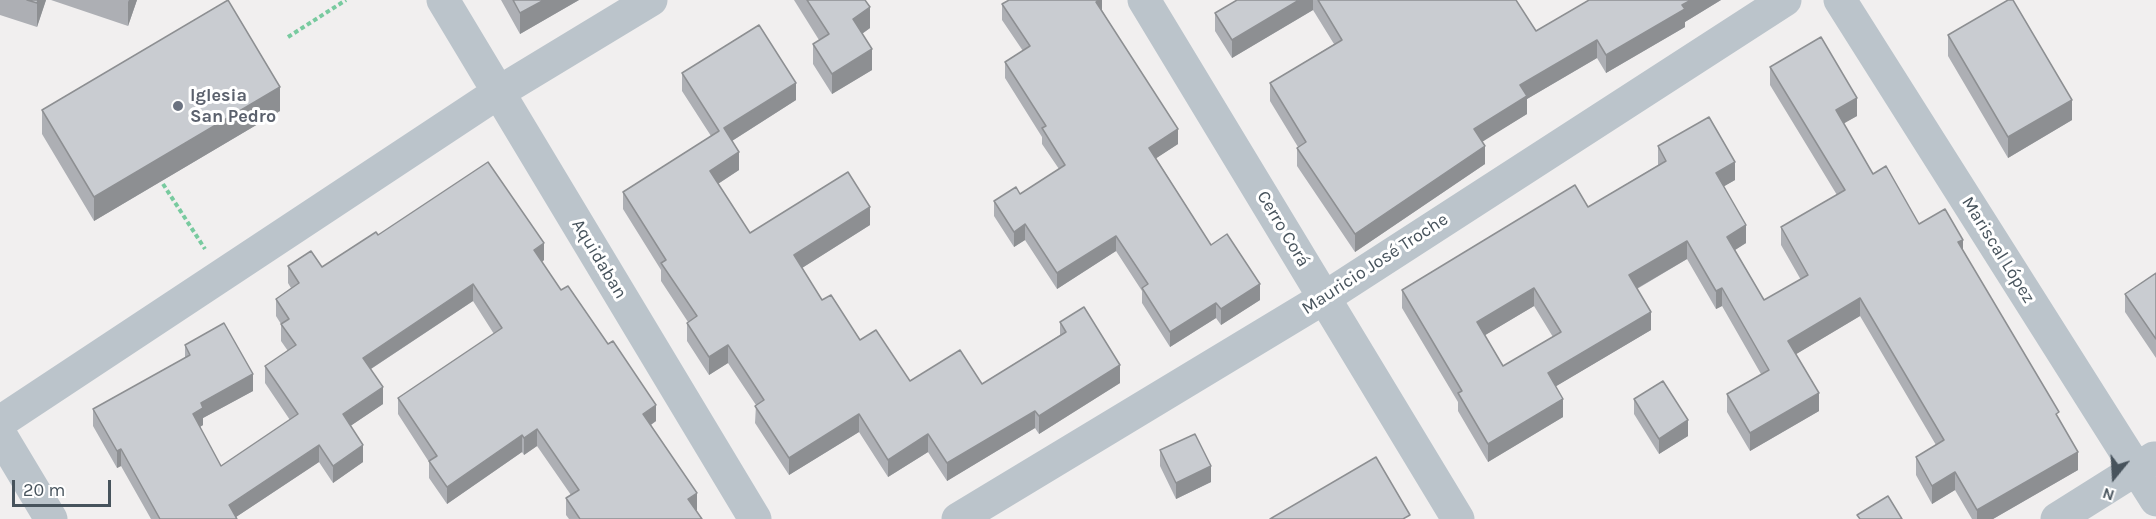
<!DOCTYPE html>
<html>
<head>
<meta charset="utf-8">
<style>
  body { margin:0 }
  #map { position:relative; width:2156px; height:519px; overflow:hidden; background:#f1efef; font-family:Karla,sans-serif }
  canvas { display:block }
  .north { position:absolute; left:2084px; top:447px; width:60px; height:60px; -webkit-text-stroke:4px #fff; paint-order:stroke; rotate:198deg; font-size:16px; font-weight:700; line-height:24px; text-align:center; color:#47535c }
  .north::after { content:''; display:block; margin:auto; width:21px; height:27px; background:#47535c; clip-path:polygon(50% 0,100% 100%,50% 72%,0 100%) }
  .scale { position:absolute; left:12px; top:480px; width:99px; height:27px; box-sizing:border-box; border:3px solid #47535c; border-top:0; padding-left:8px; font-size:18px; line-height:21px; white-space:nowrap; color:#47535c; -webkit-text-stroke:4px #fff; paint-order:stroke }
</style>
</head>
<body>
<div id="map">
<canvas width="2156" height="519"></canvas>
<div class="north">N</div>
<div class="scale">20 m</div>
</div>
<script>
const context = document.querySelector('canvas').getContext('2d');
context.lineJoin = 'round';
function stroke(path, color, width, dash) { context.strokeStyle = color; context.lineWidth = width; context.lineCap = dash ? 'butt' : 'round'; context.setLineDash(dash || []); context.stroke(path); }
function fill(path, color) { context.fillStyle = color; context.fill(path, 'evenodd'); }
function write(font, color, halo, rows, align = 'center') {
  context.font = font + ' Karla,sans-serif'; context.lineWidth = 6; context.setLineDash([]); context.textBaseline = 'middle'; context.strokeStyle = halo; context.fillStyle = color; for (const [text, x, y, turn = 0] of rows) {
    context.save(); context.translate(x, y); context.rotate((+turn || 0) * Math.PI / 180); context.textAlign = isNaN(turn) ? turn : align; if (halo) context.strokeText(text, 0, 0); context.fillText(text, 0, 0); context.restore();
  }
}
stroke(new Path2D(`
  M288,37l58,-37
  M163,184l42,65`), '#78ca9f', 4, [4.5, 3]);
stroke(new Path2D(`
  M443,0l312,519
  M1144,0l314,519
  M1840,0l316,500
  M0,422l499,-330 152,-92
  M0,434l51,85
  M958,519l366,-221 461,-298
  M2057,519l97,-61`), '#bbc4cb', 33);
fill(new Path2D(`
  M0,0h46l-9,27 -37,-12z
  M51,0h86l-9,26z
  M501,0h78l-59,34z
  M794,0h71l5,28 -8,6 10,36 -40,24 -19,-30v-20l6,-4z
  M1102,0v10l76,134 -22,14 55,87 49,55 -39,25 -5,-7 -46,29 -28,-44v-12l-26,-40 -59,38 -32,-49 -11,7 -20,-31v-15l26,-7 39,-25 -17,-25v-7l-37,-59v-16l18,-11 -21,-31v-16z
  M1237,0h279l20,31 53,-31h132l-36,22v5l-79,46 -9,-15 -70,41v15l-45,27 3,23 -130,88 -58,-86v-18l1,-1 -28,-46v-18l64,-39 -21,-34 -81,48 -17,-27v-18z
  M1948,35l124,85 -64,38 -60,-102z
  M1770,67l87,49 -14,7 30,51 46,50 44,26 96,169 19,51 -85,49h-21l-17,-29 -23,14 -16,-29v-18l20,-12 -76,-129 -64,38 23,57 -69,40 -23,-39v-18l34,-20 -39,-68 -6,3 -29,-50 -50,30 14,41 -95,56 7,31 -75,45 -30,-51v-9l-56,-94v-18l186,-83 70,-42v-19l77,34 -11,6 22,57 -11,7 29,50 37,-20 -20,-35v-18l56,-32 -67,-110zM1534,306l19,31 -50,29 -18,-31z
  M682,73l114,27 -64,41 7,29 -21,14 32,49 120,-8 -68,43 20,32 38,40 50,41 72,3 78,-49v-13l60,61 -81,51 -4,-6 -88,53 -19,-29 -40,25 -29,-45 -70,43 -34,-52 1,-18 -28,-42 -19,12 -22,-34v-18l1,-1 -27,-41v-11l-38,-61v-17l88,-56 -29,-45z
  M42,110l238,1 -186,110 -52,-87z
  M378,235l166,25 -2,2 19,28 95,131 -5,4 46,85h-1l6,9h-133l-3,-4v-17l5,-3 -34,-49 -13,9 -2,-3 -75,52 -18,-26v-16l-31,-48v-16l96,-64 -21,-33 -102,68 12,35 -33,22 13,36 -30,21 -14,-21 -83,55 1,2h-86l-30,-53 -4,2 -24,-42v-17l92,-51v-13l68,46 -50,27v7l-3,2 21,39 69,-46 -25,-37v-17l23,-15 -7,-10v-17l-5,-8v-17l15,-11 -3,-5v-17l34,1z
  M2156,273v85l-31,-46v-18z
  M1634,399l54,37 -29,18 -25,-40z
  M1160,450l51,32 -35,17 -16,-33z`), '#adafb4');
fill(new Path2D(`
  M38,0h8l-9,27v-24z
  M129,0h8l-9,26v-24z
  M544,0h35l-59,34v-21z
  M1099,0h3v13l-6,-11z
  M1299,0h14v10l-81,48v-18z
  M1691,0h30l-36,22v5l-79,46v-18z
  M870,7v21l-17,12v-21z
  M1597,40v18l-70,41v15l-53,33v-18l46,-44z
  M872,49v21l-40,24v-20z
  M796,83v17l-72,46v-18z
  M280,87v24l-186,110v-24z
  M1857,98v18l-21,12v-18z
  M2072,100v20l-64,38v-21z
  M1178,129v15l-29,19v-15z
  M1485,146v18l-130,88v-18z
  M739,152v18l-29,19v-18z
  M1735,162v18l-19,11v-18z
  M870,207v18l-76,48v-18z
  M1025,224v16l-11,7v-15z
  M1746,225v18l-19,12v-18z
  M1116,236v15l-59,38v-16z
  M1963,240v18l-5,-16z
  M1687,241v18l-58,34v-18z
  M544,243v17l-10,7v-17z
  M473,284v17l-110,73v-16z
  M1260,284v16l-39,25v-16z
  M1534,288v18l-57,34v-18z
  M1722,288v18l-6,3v-18z
  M1860,298v18l-72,43v-18z
  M1216,303v15l-46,29v-15z
  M1651,312v18l-103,61v-18z
  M728,345v18l-19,12v-18z
  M1120,365v18l-81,51v-18z
  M253,374v17l-50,27v7l-10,6v-17l8,-11z
  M383,387v17l-40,27v-17z
  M1819,393v18l-69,40v-18z
  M1563,399v18l-75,45v-18z
  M656,405v16l-13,9v-16z
  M1035,411v17l-88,53v-18z
  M859,414v18l-70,43v-17z
  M1688,420v16l-29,18v-15z
  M537,429v17l-13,9v-17z
  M928,434v18l-40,25v-17z
  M522,435v17l-75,52v-17z
  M319,445v17l-86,57 -4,-14z
  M363,445v17l-30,21v-17z
  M121,449v17l-4,2v-17z
  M2078,452v18l-85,49h-16v-9z
  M1211,466v16l-35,17v-16z
  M1955,472v18l-23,14v-18z
  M697,493v17l-9,5v-16z`), '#8d8f92');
const building = new Path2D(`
  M27,0h11l-1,3z
  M228,0l52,87 -186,110 -52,-87z
  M513,0h31l-24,13z
  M807,0h58l5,7 -17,12 19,30 -40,25 -19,-30 16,-10z
  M1009,0h90l-3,2 82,127 -29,19 62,97 16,-11 33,50 -39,25 -5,-6 -46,29 -28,-44 6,-4 -32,-48 -59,37 -32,-49 -11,8 -20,-31 22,-14 4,7 45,-29 -23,-37 4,-2 -41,-64 25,-16 -28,-42z
  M1237,0h62l-67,40 -17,-27z
  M1318,0h198l20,31 53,-31h102l-9,5 3,4 -79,46 -9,-15 -77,45 7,11 -53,33 11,17 -130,88 -58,-86 9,-6 -36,-59 72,-43z
  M2008,0h5l59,100 -64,37 -60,-102z
  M759,25l37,58 -72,45 15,24 -29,19 40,62 98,-61 22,35 -76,48 28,45 9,-5 29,45 16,-10 34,51 50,-31 22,34 84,-52 -6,-10 24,-15 36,58 -81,51 -4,-5 -88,52 -19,-29 -40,26 -29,-46 -70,44 -34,-52 9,-6 -36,-55 -19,12 -22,-34 10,-7 -36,-53 5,-3 -43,-68 96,-61 -37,-58z
  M1821,37l36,61 -21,12 37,64 13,-8 33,58 26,-15 18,31 -5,2 101,170 -3,2 22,38 -101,58 -22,-38 -23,14 -16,-29 28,-17 -84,-142 -72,43 31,52 -69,40 -23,-39 42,-24 -47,-82 -6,3 -29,-50 -58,34 22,37 -103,61 15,26 -75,45 -30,-51 4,-2 -60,-101 173,-105 13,22 78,-46 -8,-15 51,-29 26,45 -19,11 30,52 -19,12 37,63 44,-25 -27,-48 64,-37 -75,-123zM1534,288l27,44 -58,34 -26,-44z
  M488,162l56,81 -10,7 27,40 7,-4 40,58 5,-3 43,64 -13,9 54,79 -9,6 14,20h-122l-14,-21 13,-8 -42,-61 -13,9 -2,-3 -75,52 -18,-26 8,-5 -39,-58 104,-70 -29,-44 -110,74 20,29 -40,27 20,31 -30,21 -14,-21 -90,60 8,14h-77l-39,-70 -4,2 -24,-42 97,-54 -5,-10 39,-22 29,51 -52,29 2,5 -10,6 28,52 77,-52 -33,-48 31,-21 -15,-21 8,-5 -13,-20 23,-16 -11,-17 23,-15 11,16 54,-35 2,3z
  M2156,273v66l-31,-45z
  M1663,381l25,39 -29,19 -25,-40z
  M1195,434l16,32 -35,17 -16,-33z
  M1376,457l34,58 -7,4h-133z
  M1888,496l14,23h-42l-3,-4z`);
fill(building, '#c9ccd1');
stroke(building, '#8d8f92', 1.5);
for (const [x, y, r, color] of [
  [178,106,6,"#6b7280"]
]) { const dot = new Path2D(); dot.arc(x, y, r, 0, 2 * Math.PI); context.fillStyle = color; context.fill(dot); stroke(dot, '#fff', 2); }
write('bold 18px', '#5b616d', '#fff', [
  ["Iglesia",190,96],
  ["San Pedro",190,117]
], 'left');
write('18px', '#47535c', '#fff', [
  ["Cerro Corá",1283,229,59],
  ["Mariscal López",1998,250,58],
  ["Aquidaban",599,259,59],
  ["Mauricio José Troche",1375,264,-33]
]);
</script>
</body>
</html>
